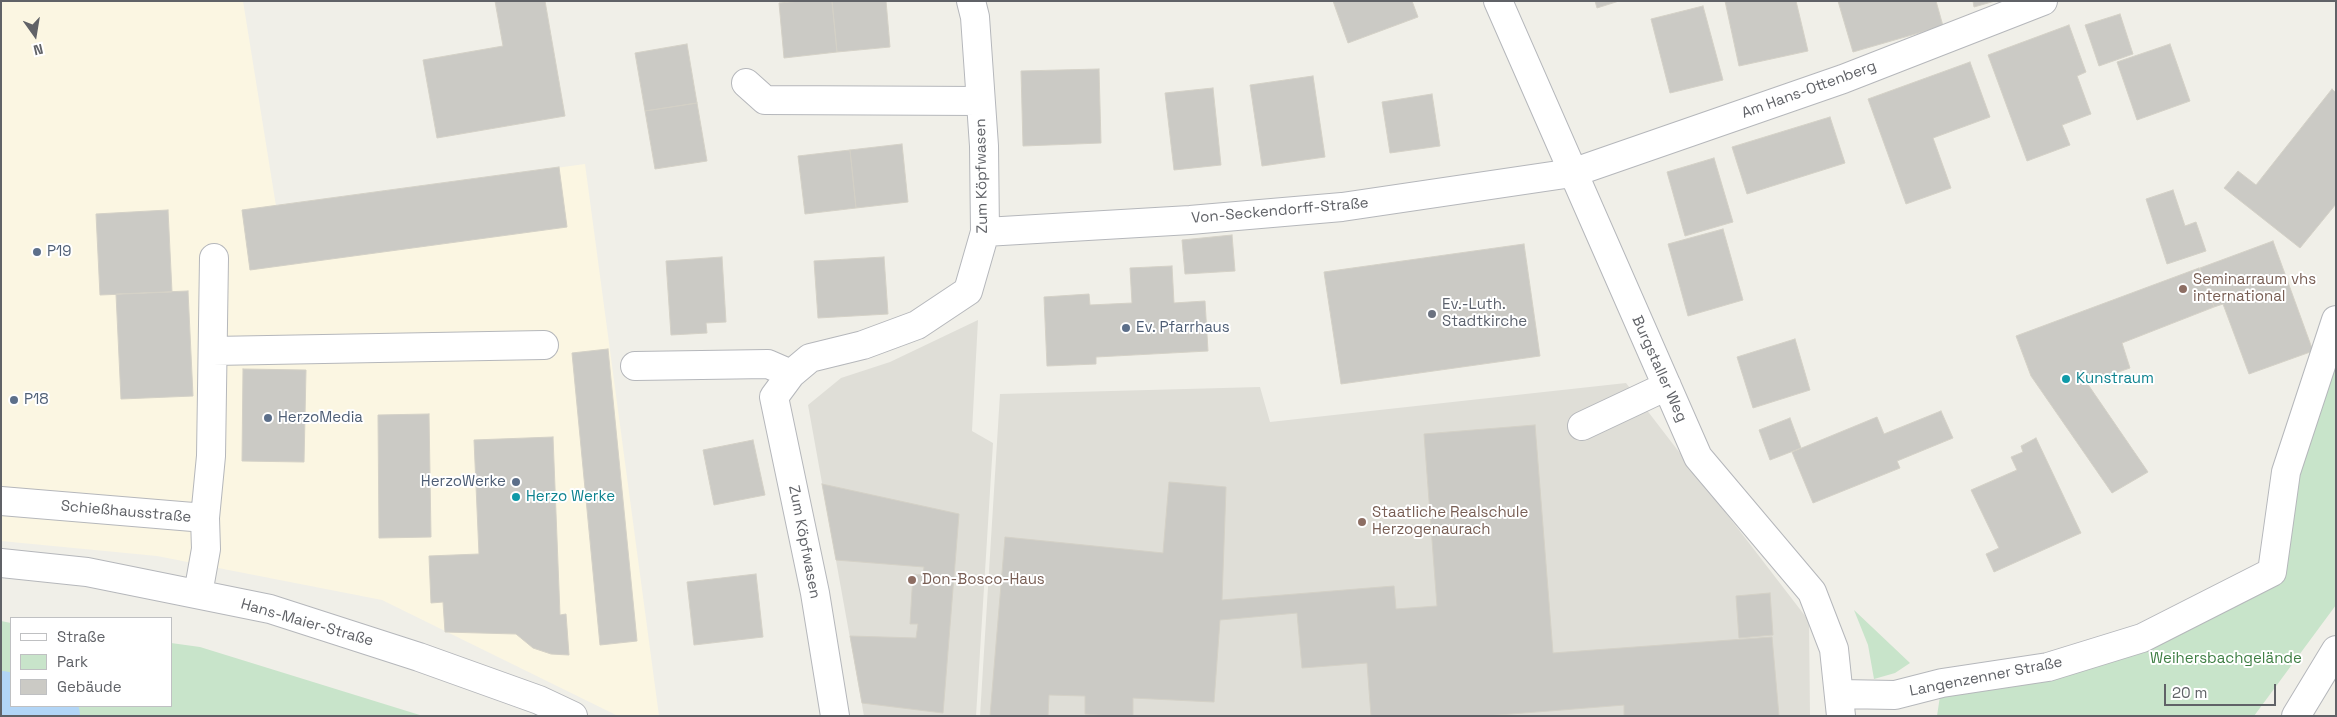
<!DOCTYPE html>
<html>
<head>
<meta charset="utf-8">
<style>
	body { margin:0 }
	#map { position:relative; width:2337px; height:717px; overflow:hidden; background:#f0efe8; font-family:"Space Grotesk",sans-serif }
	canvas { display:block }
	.frame { position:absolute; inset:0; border:2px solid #606267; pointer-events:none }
	.legend { position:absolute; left:10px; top:617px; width:162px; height:90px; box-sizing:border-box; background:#fff; border:1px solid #bfc0c2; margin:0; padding:6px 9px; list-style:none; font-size:15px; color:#606267 }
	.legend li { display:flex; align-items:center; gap:10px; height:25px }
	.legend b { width:25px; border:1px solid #bfc0c2 }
	.north { position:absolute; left:10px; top:10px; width:50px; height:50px; -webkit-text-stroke:4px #fff; paint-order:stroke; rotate:167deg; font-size:14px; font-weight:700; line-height:20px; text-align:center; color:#606267 }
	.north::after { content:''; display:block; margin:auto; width:18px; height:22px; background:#606267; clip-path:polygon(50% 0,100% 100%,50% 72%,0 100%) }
	.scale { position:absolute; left:2164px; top:684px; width:112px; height:22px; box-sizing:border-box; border:2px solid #606267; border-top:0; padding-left:6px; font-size:15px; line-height:18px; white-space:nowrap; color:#606267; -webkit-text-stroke:4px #fff; paint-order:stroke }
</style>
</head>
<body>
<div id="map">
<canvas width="2337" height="717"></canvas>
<div class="frame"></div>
<ul class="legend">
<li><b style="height:6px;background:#fff"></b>Straße</li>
<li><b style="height:14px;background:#c8e4ca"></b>Park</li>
<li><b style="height:14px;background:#cbcac5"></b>Gebäude</li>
</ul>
<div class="north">N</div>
<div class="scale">20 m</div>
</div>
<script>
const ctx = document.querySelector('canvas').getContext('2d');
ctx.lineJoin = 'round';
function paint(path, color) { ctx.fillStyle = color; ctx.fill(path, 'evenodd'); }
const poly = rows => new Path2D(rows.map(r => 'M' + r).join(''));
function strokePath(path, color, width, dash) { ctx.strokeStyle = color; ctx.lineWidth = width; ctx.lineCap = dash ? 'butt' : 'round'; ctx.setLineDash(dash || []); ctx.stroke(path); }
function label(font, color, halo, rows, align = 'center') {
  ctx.font = font + ' "Space Grotesk",sans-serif'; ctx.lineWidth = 4; ctx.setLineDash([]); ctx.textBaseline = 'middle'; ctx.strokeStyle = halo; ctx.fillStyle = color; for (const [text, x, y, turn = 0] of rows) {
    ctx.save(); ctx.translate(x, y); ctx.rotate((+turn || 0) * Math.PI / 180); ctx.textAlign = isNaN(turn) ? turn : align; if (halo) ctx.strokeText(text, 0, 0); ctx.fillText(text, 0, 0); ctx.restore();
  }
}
paint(poly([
	[1,1,243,1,276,206,585,164,659,716,618,716,382,600,157,556,1,541]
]), '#fbf6e2');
paint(poly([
	[978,320,972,431,993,443,976,716,864,716,808,405,841,378,890,362],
	[1626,383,1809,621,1810,716,980,716,1000,394,1260,387,1270,422]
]), '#dfded7');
paint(poly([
	[2336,320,2336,605,2254,716,1937,716,1942,683,2048,667,2272,572],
	[1854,610,1910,663,1895,673,1874,679,1868,645],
	[1,621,11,623,11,706,171,706,171,643,200,647,423,716,1,716]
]), '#c8e4ca');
strokePath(poly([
	[1,705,46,716]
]), '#b2d5f6', 68);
const building = poly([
	[495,1,545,1,565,116,437,138,423,60,503,46,495,1],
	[801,1,832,1,837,52,784,58,779,3,801,1],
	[832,1,886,1,890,47,837,52,832,1],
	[1333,1,1412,1,1418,17,1348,43,1333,1],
	[1595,1,1619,1,1597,8,1595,1],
	[1725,1,1796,1,1808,51,1739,66,1725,1],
	[1838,1,1936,1,1943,26,1853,52,1838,1],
	[1973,1,1995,1,1974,7,1973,1],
	[1703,6,1723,80,1670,93,1651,19,1703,6],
	[2120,14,2133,54,2099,66,2085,25,2120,14],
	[2069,25,2086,72,2077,76,2091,114,2062,125,2070,145,2027,161,1988,55,2069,25],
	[687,44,697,103,645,111,635,53,687,44],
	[2170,44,2190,101,2137,120,2117,62,2170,44],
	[1970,62,1990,117,1933,138,1951,188,1906,204,1868,99,1970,62],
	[1099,69,1101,143,1023,146,1021,71,1099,69],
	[1313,76,1325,157,1262,166,1250,85,1313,76],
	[1213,88,1221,165,1174,170,1165,93,1213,88],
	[2332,89,2336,93,2336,204,2300,248,2224,188,2238,171,2256,185,2332,89],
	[1432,94,1440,146,1390,153,1382,102,1432,94],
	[697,103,707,161,655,169,645,111,697,103],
	[1830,117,1845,163,1747,194,1732,147,1830,117],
	[902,144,908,202,856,208,850,150,902,144],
	[850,150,856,208,805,214,798,156,850,150],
	[1714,158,1733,222,1685,236,1667,172,1714,158],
	[559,167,567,227,250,270,242,210,559,167],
	[2173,190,2185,226,2196,222,2206,251,2167,264,2146,199,2173,190],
	[168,210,172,292,100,295,96,214,168,210],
	[1723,229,1743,300,1688,316,1668,244,1723,229],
	[1232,235,1235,271,1185,274,1182,240,1232,235],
	[2273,241,2313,351,2249,374,2223,304,2214,307,2200,268,2273,241],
	[1524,244,1540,356,1341,384,1324,272,1524,244],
	[722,257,726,322,706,323,707,333,671,335,666,261,722,257],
	[884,257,888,314,818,318,814,261,884,257],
	[1172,266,1174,303,1205,301,1208,351,1096,357,1096,364,1047,366,1044,297,1089,294,1090,305,1132,303,1130,268,1172,266],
	[2199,268,2214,307,2122,343,2130,368,2087,383,2148,472,2112,493,2031,376,2016,336,2199,268],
	[188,291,193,396,121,399,116,294,188,291],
	[1795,339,1810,390,1753,408,1737,357,1795,339],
	[608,349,637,641,600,645,572,353,608,349],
	[243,369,306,370,304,462,242,461,243,369],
	[1941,411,1953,438,1897,461,1900,468,1813,503,1792,452,1877,417,1884,434,1941,411],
	[429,414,431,537,379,538,378,415,429,414],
	[1790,418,1801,448,1770,460,1759,430,1790,418],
	[1535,425,1553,653,1772,637,1779,716,1624,716,1624,705,1486,716,1371,716,1367,663,1302,668,1297,613,1220,620,1214,702,1133,698,1133,716,1110,716,1085,714,1085,696,1049,695,1048,716,990,716,1005,537,1163,553,1169,482,1226,487,1222,600,1394,586,1396,609,1437,606,1424,434,1535,425],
	[553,437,560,615,566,614,569,655,551,654,533,648,516,634,445,632,443,602,431,603,429,556,479,554,474,440,553,437],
	[2036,438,2081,533,1994,572,1986,554,1999,548,1971,490,2017,470,2011,457,2023,452,2021,446,2036,438],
	[753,440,765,495,714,505,703,450,753,440],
	[822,484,959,514,943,713,862,703,850,636,916,638,918,624,910,624,913,574,923,575,924,567,836,560,822,484],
	[756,574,763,637,694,645,687,582,756,574],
	[1770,593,1773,635,1739,638,1736,596,1770,593]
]);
paint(building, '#cbcac5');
strokePath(building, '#d4d1c7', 1);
const minor = poly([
	[1498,1,1698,457,1812,592,1834,649,1841,716],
	[746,83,765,100,980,101],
	[985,232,1190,220,1342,207,1572,173,1843,79,2043,1],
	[213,351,544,345],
	[635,366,768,364,791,374],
	[1582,426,1667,386],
	[1,501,205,518,206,549,198,594],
	[205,518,211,456,214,258],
	[1,563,87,572,270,609,419,657,539,700,573,716],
	[1840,694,1895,695,1942,683,2048,667,2142,638,2272,572,2286,472,2336,320],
	[835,716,815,593,774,397,791,374,810,358,863,345,917,325,968,291,985,232,984,146,975,17,971,1],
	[2296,716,2336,650]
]);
strokePath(minor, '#b5b7bb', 30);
strokePath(minor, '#fff', 28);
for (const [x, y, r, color] of [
	[37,252,5,"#5c6f8a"],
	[2183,289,5,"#8d6e63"],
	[1432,314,5,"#6b7280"],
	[1126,328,5,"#5c6f8a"],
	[2066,379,5,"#0f9aa8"],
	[14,400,5,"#5c6f8a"],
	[268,418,5,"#5c6f8a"],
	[516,482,5,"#5c6f8a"],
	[516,497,5,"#0f9aa8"],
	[1362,522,5,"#8d6e63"],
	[912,580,5,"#8d6e63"]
]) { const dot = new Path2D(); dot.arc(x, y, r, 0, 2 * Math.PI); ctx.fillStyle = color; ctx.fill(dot); strokePath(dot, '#fff', 2); }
label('15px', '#606267', '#fff', [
	["Am Hans-Ottenberg",1809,90,-20],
	["Zum Köpfwasen",982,176,-91],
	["Von-Seckendorff-Straße",1280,211,-5],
	["Burgstaller Weg",1659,369,66],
	["Schießhausstraße",126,512,5],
	["Zum Köpfwasen",804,542,79],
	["Hans-Maier-Straße",307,623,16],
	["Langenzenner Straße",1986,677,-11]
]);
label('15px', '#4e5e75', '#fff', [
	["P19",47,252],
	["Ev. Pfarrhaus",1136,328],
	["P18",24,400],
	["HerzoMedia",278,418],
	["HerzoWerke",506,482,"right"]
], 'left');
label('15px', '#785e54', '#fff', [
	["Seminarraum vhs",2193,280],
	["international",2193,297],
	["Staatliche Realschule",1372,513],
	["Herzogenaurach",1372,530],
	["Don-Bosco-Haus",922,580]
], 'left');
label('15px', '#5b616d', '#fff', [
	["Ev.-Luth.",1442,305],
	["Stadtkirche",1442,322]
], 'left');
label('15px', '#0d838f', '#fff', [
	["Kunstraum",2076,379],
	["Herzo Werke",526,497]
], 'left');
label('15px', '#3f7f44', '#fff', [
	["Weihersbachgelände",2226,659]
]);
</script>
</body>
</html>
